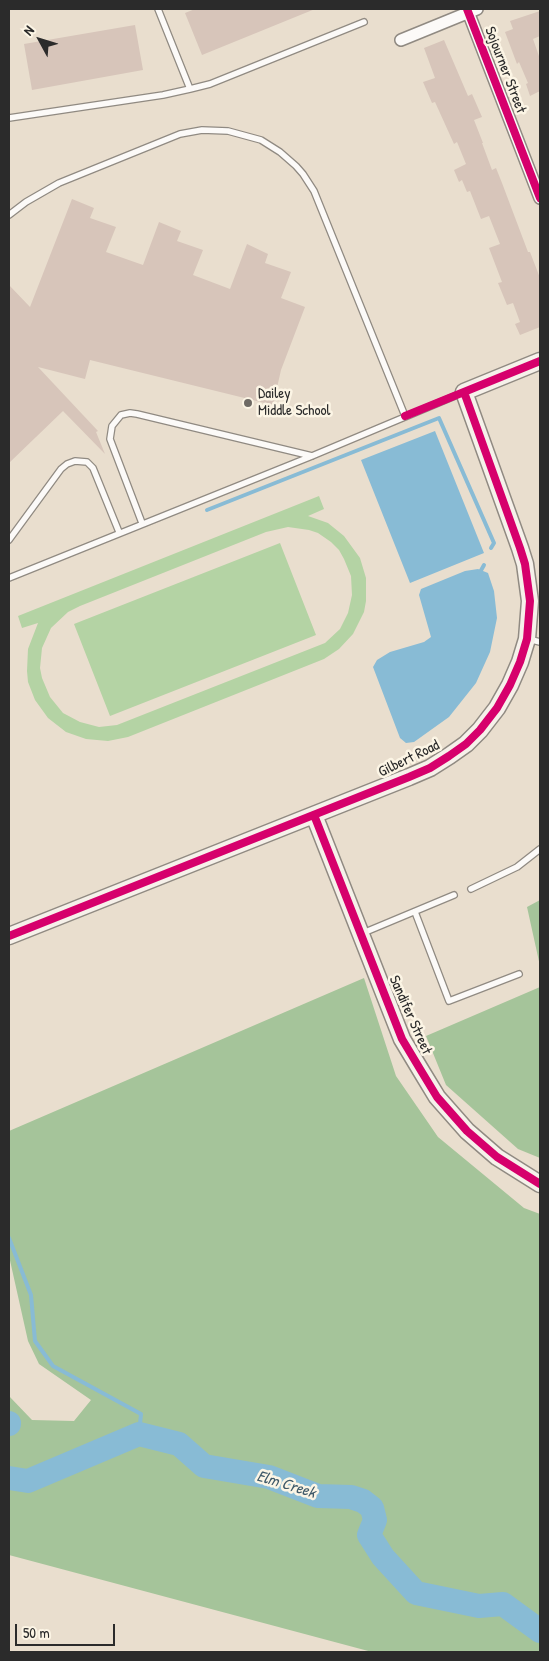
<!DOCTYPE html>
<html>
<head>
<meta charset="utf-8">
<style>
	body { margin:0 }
	#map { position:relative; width:549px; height:1661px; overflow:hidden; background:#e9dece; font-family:"Patrick Hand",sans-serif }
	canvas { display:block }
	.frame { position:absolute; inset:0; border:10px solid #2b2b2b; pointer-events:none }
	.north { position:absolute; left:15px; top:15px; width:50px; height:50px; -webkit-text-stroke:4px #fcf5e5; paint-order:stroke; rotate:309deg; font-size:14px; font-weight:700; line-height:20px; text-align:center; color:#2b2b2b }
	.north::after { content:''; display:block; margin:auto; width:18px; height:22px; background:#2b2b2b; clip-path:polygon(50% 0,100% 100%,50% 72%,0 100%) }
	.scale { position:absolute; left:15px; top:1624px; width:100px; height:22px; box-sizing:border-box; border:2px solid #2b2b2b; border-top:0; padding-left:6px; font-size:15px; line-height:18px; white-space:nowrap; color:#2b2b2b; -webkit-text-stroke:4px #fcf5e5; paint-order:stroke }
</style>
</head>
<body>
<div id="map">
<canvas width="549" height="1661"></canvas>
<div class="frame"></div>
<div class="north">N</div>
<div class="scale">50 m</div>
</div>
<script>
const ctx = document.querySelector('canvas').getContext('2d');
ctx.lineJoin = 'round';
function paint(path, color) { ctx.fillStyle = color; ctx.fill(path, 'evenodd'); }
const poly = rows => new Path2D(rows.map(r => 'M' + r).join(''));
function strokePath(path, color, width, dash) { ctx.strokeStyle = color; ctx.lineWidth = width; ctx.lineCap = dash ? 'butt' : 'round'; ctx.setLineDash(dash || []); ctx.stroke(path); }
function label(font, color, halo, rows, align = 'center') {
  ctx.font = font + ' "Patrick Hand",sans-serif'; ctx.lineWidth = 5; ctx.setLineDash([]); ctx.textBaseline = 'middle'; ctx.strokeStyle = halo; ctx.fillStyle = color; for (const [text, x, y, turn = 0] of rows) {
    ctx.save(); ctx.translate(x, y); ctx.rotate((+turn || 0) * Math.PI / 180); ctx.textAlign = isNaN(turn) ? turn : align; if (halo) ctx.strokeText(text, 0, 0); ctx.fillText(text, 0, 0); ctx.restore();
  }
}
paint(poly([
	[319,496,324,509,308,516,328,523,344,536,360,558,366,578,366,601,364,612,353,634,339,649,324,659,128,737,108,741,86,739,66,732,48,718,35,700,28,682,27,671,28,649,38,623,22,628,18,616],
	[288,527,309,530,318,533,331,542,339,550,344,559,351,576,352,595,348,613,340,629,325,643,117,725,99,727,80,722,63,713,50,697,42,678,40,668,42,648,51,628,68,612,80,606,266,532],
	[280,543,316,635,110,716,74,624]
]), '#b4d3a4');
paint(poly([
	[540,900,540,966,527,907],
	[364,978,396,1076,438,1137,524,1208,540,1214,540,1652,372,1652,9,1555,9,1396,32,1420,74,1421,91,1400,39,1364,28,1341,9,1256,9,1131],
	[540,987,540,1158,518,1149,446,1085,426,1036]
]), '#a5c49a');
paint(poly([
	[435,431,484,553,410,583,361,460],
	[478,569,488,573,494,591,497,618,490,652,476,683,449,717,414,742,406,743,400,738,373,667,377,660,390,652,424,642,431,637,419,595,421,589,465,571]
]), '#88bbd5');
strokePath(poly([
	[207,510,439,418,494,543,491,548],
	[479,574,484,565],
	[9,1238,31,1295,35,1341,53,1366,141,1414,139,1434]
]), '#88bbd5', 4);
strokePath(poly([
	[9,1423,9,1424],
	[9,1478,28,1481,139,1434,179,1444,204,1466,269,1477,318,1496,351,1497,363,1501,372,1508,375,1520,369,1535,383,1557,416,1593,479,1606,503,1604,540,1631]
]), '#88bbd5', 24);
paint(poly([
	[195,9,315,9,202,55,185,13],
	[540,11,540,36,533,39,540,59,540,91,530,96,526,84,528,83,519,62,517,64,505,32,513,29,510,21],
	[135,25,143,70,32,90,24,44],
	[444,40,468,96,472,94,482,117,474,120,483,143,482,143,492,170,496,168,502,183,528,252,530,252,540,278,540,327,520,335,515,324,520,322,513,303,507,305,498,283,502,282,489,248,500,244,489,216,481,219,470,191,467,192,462,180,459,182,454,170,466,164,457,142,454,144,435,102,432,103,423,82,435,78,424,48],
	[72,199,94,208,90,218,116,227,106,252,143,265,159,222,181,231,177,241,203,250,193,275,230,289,247,244,268,254,265,263,291,272,281,298,305,307,281,370,273,405,90,360,85,379,38,367,98,431,96,432,105,454,63,411,9,463,9,285,30,307]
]), '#d7c5ba');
const lane = poly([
	[158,9,190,89],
	[9,118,163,95,190,89,210,84,364,22],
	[9,215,26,202,59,183,180,134,202,130,228,131,261,140,280,152,296,166,303,174,314,191,405,416],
	[142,523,110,439,112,426,121,415,130,413,137,414,312,456],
	[9,540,61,469,67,464,75,461,87,462,93,468,119,532],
	[9,578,312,456,462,393],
	[528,639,540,642],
	[471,889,517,867,540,849],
	[415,912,449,1001,519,974],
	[363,933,454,895]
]);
const street = poly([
	[467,9,540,198],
	[401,40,477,9]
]);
const secondary = poly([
	[314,815,402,1039,420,1069,437,1097,467,1131,497,1157,540,1184],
	[9,936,409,777,430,768,449,756,466,744,480,730,497,708,510,685,520,662,527,639,530,601,525,564,520,548,464,392,540,361]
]);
strokePath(lane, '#908a82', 8);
strokePath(street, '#908a82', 14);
strokePath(secondary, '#908a82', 19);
strokePath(lane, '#fcfaf8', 5.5);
strokePath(street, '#fcfaf8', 11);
strokePath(secondary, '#f6f1ea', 16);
strokePath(poly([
	[467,9,540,198],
	[405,416,540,361],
	[314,815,402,1039,420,1069,437,1097,467,1131,497,1157,540,1184],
	[9,936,409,777,430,768,449,756,466,744,480,730,497,708,510,685,520,662,527,639,530,601,525,564,520,548,464,392]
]), '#d6006c', 8);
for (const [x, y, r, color] of [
	[248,403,5,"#6e6a64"]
]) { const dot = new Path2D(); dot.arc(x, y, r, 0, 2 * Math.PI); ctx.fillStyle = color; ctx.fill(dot); strokePath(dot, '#fcf5e5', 2); }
label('15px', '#2b2b2b', '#fcf5e5', [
	["Sojourner Street",505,70,69],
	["Gilbert Road",409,759,-26],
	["Sandifer Street",410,1015,66]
]);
label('15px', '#2b2b2b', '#fcf5e5', [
	["Dailey",258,394],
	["Middle School",258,411]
], 'left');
label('italic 16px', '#3d5868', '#fcf5e5', [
	["Elm Creek",286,1485,17]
]);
</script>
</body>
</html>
